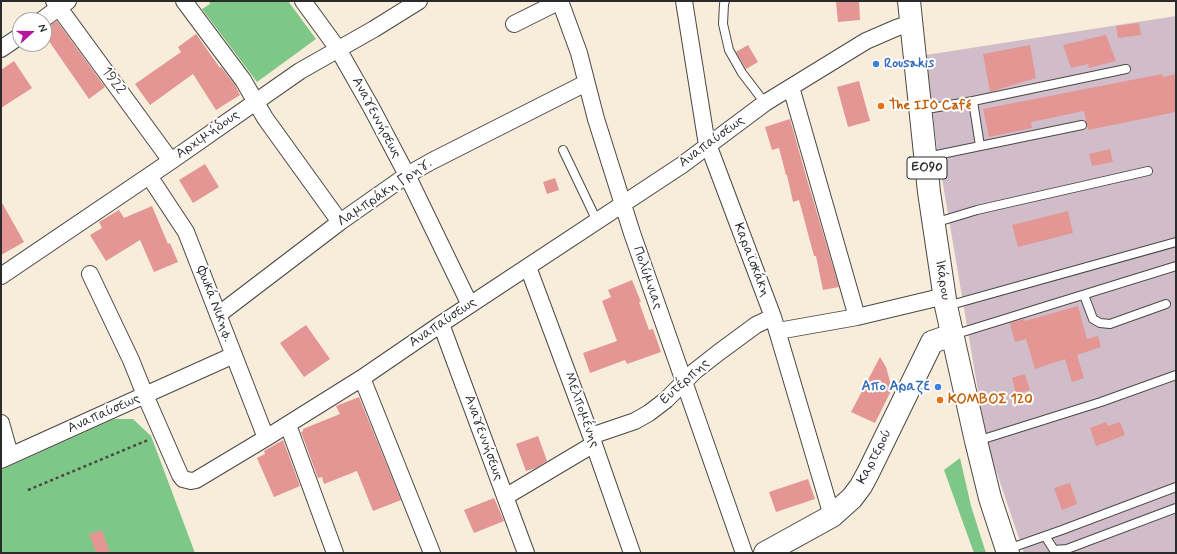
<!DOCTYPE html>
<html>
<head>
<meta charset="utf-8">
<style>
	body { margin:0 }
	#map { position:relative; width:1177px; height:554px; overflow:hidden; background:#f8ecdb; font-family:Mynerve,sans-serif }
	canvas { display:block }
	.frame { position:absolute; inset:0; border:2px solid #2b2b2b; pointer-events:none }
	.north { position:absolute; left:12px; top:12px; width:40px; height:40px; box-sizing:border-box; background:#fff; border:1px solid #aaa; border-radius:50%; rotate:69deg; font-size:11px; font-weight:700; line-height:16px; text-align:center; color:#2b2b2b }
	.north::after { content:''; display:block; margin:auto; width:14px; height:18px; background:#b5179e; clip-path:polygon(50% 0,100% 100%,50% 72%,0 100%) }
</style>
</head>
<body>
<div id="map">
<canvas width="1177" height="554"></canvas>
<div class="frame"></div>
<div class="north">N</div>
</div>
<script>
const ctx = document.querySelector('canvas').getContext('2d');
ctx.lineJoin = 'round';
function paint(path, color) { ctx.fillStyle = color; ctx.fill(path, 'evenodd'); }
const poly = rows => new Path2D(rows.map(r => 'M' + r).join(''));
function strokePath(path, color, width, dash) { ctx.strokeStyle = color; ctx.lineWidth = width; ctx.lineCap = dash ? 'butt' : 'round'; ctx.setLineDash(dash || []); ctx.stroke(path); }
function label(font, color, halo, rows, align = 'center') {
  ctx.font = font + ' Mynerve,sans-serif'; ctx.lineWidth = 4; ctx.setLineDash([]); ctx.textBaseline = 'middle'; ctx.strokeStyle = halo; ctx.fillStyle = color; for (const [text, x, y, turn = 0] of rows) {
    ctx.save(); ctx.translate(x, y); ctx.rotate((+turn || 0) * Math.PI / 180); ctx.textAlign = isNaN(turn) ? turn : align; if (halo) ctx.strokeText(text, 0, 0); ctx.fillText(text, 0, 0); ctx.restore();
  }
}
paint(poly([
	[1176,16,1176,553,1024,553,987,444,937,149,926,55]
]), '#d1bdc9');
paint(poly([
	[209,1,288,1,316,39,257,82,202,9,210,4],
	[114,419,133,419,151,436,195,553,1,553,1,470],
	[960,458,971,506,986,553,974,553,944,470]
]), '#7dc887');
paint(poly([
	[836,1,859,1,860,20,838,22],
	[57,21,105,87,89,99,44,34,44,29],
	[1139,23,1141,35,1118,38,1116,26],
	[196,34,220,68,221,67,235,85,240,95,216,110,193,74,150,105,135,84,181,52,178,47],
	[1106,35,1116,61,1089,68,1088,64,1071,68,1063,45],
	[748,45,758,62,746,69,736,52],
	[1030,45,1036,78,990,92,983,54],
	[14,61,32,88,1,108,1,70],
	[1162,74,1163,77,1176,74,1176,112,1088,130,1084,111,1031,122,1032,128,989,137,983,109],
	[859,81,870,121,848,127,837,87],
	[790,119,806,176,839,287,823,290,816,256,814,256,799,200,793,202,787,175,786,175,779,148,772,150,765,127],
	[1110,149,1113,162,1092,166,1089,154],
	[205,164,219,187,193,203,179,180],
	[555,178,559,190,547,194,543,182],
	[1,201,24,242,1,255],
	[152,206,168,244,170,243,178,262,154,272,140,240,106,261,90,235,102,228,99,222,119,210,124,218],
	[1068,211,1073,233,1018,247,1012,225],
	[632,280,641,302,639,302,649,330,653,329,661,352,627,364,625,360,590,373,583,353,617,341,602,301,611,297,608,290],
	[1078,306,1087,339,1098,336,1101,347,1077,355,1084,378,1072,382,1065,359,1035,369,1026,339,1015,342,1010,323,1024,319,1025,321],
	[306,325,330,359,304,377,280,343],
	[880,357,886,367,892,389,875,423,851,412],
	[1025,374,1030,390,1016,394,1012,378],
	[359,397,401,500,373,511,357,471,324,484,322,477,318,478,301,432,303,431,303,429,340,414,336,406],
	[1106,422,1108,426,1120,422,1125,435,1096,446,1090,428],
	[538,436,547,461,536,468,526,471,516,444],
	[283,440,300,486,274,497,257,458,265,454,264,451],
	[808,479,815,499,776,512,769,492],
	[1070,483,1077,504,1062,510,1054,488],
	[494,498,504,521,474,533,464,510],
	[102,530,110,553,96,553,89,534]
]), '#e39693');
const lane = poly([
	[725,1,724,4,723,24,729,50,742,73,765,103],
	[973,101,1126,69],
	[921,110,973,101,980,146],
	[563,150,597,221],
	[927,157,1082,125],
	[934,223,977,210,1148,171],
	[1084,295,1093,319,1100,323,1110,324,1166,304],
	[947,306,1176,242],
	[953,335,1176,266],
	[977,441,1101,402,1176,375],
	[1045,536,1054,550,1067,549,1176,508],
	[1008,549,1062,530,1176,487]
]);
const street = poly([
	[54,1,171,161],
	[184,1,243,80,265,118,340,222],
	[303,1,338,49,371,107,407,175,470,305],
	[560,1,579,53,596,119,632,233,744,553],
	[684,1,706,139,773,317,832,516],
	[42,20,68,1],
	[514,24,560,1],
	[1,49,20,36],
	[791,87,857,317],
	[149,176,186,232,266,438],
	[528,267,591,436,632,553],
	[90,274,131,360,145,395,234,355],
	[1,276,171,161,300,71,374,29,419,1],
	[218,315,340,222,407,175,432,161,586,83],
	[441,324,526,553],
	[778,331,857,317,945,296],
	[362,378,432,553],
	[1,423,10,455],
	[288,425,335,553],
	[591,436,635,421,649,413,666,400,695,371,718,353,756,325,773,317],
	[1,460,145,395,180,475,183,479,191,481,196,480,266,438,362,378,441,324,682,165,765,103,866,41,896,28,911,23],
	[505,497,594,444]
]);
const primary = poly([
	[909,1,929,192,946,306,976,441,990,498,1008,553],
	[765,553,832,516,852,498,861,486,868,473,932,342,952,335]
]);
strokePath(lane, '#4a4845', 10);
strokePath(street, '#4a4845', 18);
strokePath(primary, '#4a4845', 24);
strokePath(poly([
	[28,490,148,440]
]), '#4a4845', 2.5, [3, 3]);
strokePath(lane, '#fff', 8);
strokePath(street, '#fff', 16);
strokePath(primary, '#fff', 22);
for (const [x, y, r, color] of [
	[876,64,4,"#3f7fe0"],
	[881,106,4,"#e8710a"],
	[938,387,4,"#3f7fe0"],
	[940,400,4,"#e8710a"]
]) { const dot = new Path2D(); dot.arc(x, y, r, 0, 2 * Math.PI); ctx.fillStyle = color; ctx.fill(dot); strokePath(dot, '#fff', 1.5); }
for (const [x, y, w] of [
	[927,168,40]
]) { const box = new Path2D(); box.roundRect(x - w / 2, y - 11, w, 22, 3); ctx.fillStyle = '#fff'; ctx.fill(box); strokePath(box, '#2b2b2b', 1); }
label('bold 13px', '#2b2b2b', null, [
	["ΕΟ90",927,168]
]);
label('bold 14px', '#366cbe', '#fff', [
	["Rousakis",884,64],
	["Απο Αραζε",930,387,"right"]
], 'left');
label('14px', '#2b2b2b', '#fff', [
	["1922",113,81,54],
	["Αναγεννήσεως",376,118,62],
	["Αρχιμήδους",208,135,-35],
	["Αναπαύσεως",712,142,-36],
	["Λαμπράκη Γρηγ.",385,193,-34],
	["Καραϊσκάκη",751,260,69],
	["Πολύμνιας",647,278,71],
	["Ικάρου",942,280,81],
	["Φωκά Νικηφ.",214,304,69],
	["Αναπαύσεως",443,323,-34],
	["Ευτέρπης",685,382,-42],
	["Μελπομένης",581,410,70],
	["Αναπαύσεως",104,414,-24],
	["Αναγεννήσεως",483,438,70],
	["Καρτερού",875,457,-63]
]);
label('bold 14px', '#c56008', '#fff', [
	["The IIO Café",889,106],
	["ΚΟΜΒΟΣ 120",948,400]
], 'left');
</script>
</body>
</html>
